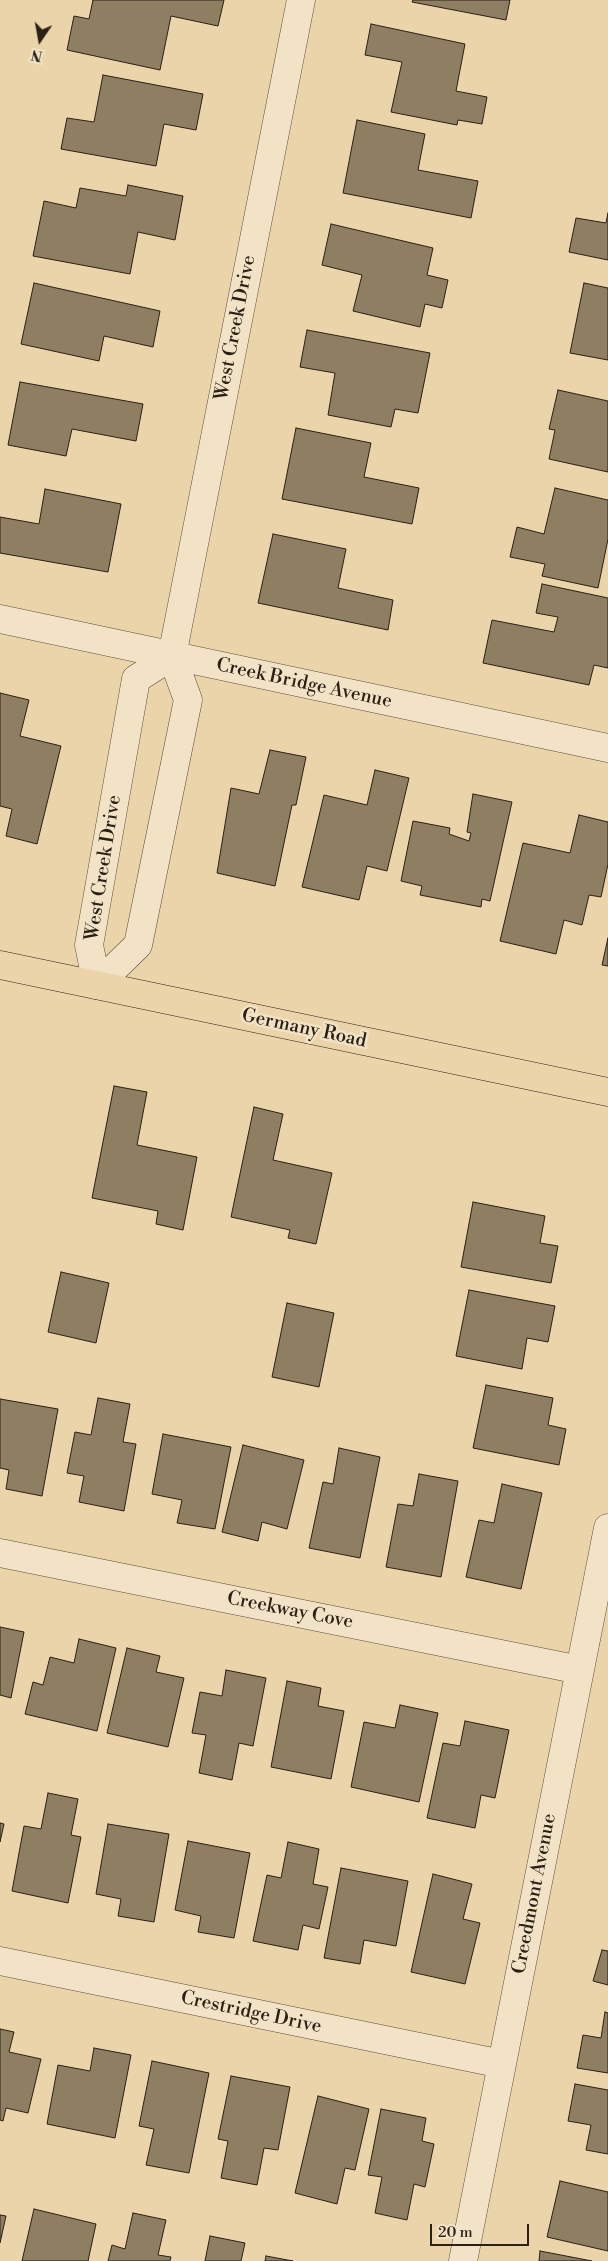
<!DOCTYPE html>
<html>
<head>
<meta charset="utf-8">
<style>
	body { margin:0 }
	#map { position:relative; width:608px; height:2261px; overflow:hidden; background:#ebd4a9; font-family:"Libre Bodoni",serif }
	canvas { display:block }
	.north { position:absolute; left:15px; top:15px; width:50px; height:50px; -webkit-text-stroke:4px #f2e3c7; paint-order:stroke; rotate:192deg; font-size:14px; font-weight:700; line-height:20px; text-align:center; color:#2a2015 }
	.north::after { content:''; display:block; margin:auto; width:18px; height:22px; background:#2a2015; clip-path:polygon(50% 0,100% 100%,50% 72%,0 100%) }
	.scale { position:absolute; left:430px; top:2224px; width:99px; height:22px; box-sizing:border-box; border:2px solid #2a2015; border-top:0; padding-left:6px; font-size:15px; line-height:18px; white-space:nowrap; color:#2a2015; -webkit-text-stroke:4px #f2e3c7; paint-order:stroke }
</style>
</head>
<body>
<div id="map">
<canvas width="608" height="2261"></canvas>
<div class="north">N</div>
<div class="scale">20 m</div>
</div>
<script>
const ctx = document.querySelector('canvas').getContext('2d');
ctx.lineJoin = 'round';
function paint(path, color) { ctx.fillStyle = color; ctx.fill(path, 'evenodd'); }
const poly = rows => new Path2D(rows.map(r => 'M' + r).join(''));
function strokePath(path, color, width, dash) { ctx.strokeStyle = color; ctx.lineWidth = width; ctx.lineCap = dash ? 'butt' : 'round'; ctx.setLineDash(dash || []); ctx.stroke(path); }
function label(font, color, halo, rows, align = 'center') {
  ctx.font = font + ' "Libre Bodoni",serif'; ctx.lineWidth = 5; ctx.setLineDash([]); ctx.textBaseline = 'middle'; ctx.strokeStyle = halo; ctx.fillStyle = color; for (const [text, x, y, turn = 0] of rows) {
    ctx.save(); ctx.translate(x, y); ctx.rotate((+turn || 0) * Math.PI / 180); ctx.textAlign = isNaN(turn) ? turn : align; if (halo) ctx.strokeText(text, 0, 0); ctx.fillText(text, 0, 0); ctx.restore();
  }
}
const building = poly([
	[93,0,224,0,218,26,171,16,160,70,67,50,74,16,89,19,93,0],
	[413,0,510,0,506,20,412,2,413,0],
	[371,24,465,44,456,91,487,97,482,124,458,120,457,125,391,112,402,62,365,55,371,24],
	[103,75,203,94,196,130,164,124,156,166,61,149,67,118,94,122,103,75],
	[357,120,425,134,418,170,478,181,471,218,343,193,357,120],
	[128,185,183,196,175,240,138,232,130,274,33,256,44,201,76,208,80,188,126,196,128,185],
	[608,213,608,260,569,252,576,218,606,223,608,213],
	[331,224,433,248,427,275,448,280,442,308,425,304,420,327,353,311,362,275,322,265,331,224],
	[34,283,160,311,153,347,104,336,99,361,21,344,34,283],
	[584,283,608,288,608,360,570,353,584,283],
	[307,330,430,353,418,413,395,409,391,427,328,415,335,373,300,367,307,330],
	[20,382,143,404,136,441,72,429,66,456,8,445,20,382],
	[558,390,608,401,608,472,549,459,555,430,549,429,558,390],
	[296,428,371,443,364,477,419,488,412,524,282,499,296,428],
	[555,488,608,500,608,539,598,588,542,576,545,564,510,557,517,527,544,534,555,488],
	[45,489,121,504,108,572,0,553,0,517,39,524,45,489],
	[273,534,346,549,338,588,393,600,388,630,258,603,273,534],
	[542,584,608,598,608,668,594,665,589,685,483,663,492,620,554,632,558,617,536,613,542,584],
	[0,693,29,700,20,736,61,746,37,844,6,836,12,809,0,806,0,693],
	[270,750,306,757,296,805,292,805,275,886,217,873,231,788,259,794,270,750],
	[375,770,409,778,387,871,367,866,359,900,302,887,324,795,367,805,375,770],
	[473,794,512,802,490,901,482,899,481,907,420,895,422,886,401,881,413,821,450,828,449,834,469,841,471,833,467,832,473,794],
	[579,815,608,822,608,864,601,897,589,895,582,925,564,920,556,954,500,941,523,843,570,853,579,815],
	[608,938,608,966,602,965,608,938],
	[114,1086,147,1092,137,1145,197,1157,183,1230,156,1224,158,1211,92,1198,114,1086],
	[254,1107,283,1114,273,1160,332,1173,316,1244,288,1238,290,1230,231,1217,254,1107],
	[473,1202,545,1216,540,1243,558,1246,551,1283,461,1267,473,1202],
	[61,1272,109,1283,96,1343,48,1332,61,1272],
	[469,1290,555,1306,548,1342,527,1338,522,1369,456,1356,469,1290],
	[287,1303,334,1313,319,1387,272,1377,287,1303],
	[486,1385,553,1398,548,1425,566,1429,559,1465,473,1448,486,1385],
	[98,1398,130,1404,123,1442,136,1444,124,1511,79,1502,84,1476,67,1473,75,1432,91,1435,98,1398],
	[0,1399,58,1409,42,1496,6,1489,9,1470,0,1468,0,1399],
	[163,1434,231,1447,215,1529,177,1523,182,1500,152,1494,163,1434],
	[243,1445,304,1460,287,1529,262,1522,258,1541,222,1532,243,1445],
	[339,1448,380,1457,360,1558,309,1548,323,1482,333,1484,339,1448],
	[419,1474,458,1481,441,1577,386,1567,398,1504,413,1506,419,1474],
	[502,1484,542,1493,521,1589,466,1577,479,1520,494,1523,502,1484],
	[0,1627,24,1632,11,1698,0,1695,0,1627],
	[79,1639,116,1648,97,1731,25,1714,33,1682,43,1685,50,1657,74,1663,79,1639],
	[127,1648,160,1656,156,1672,184,1678,168,1747,107,1733,127,1648],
	[226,1670,266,1678,253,1746,239,1743,232,1780,199,1773,206,1735,192,1733,200,1692,222,1696,226,1670],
	[287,1681,321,1688,318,1706,344,1711,331,1779,271,1767,287,1681],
	[400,1705,438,1713,419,1802,351,1787,364,1722,395,1728,400,1705],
	[465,1721,509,1730,495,1798,481,1795,475,1828,427,1818,443,1743,460,1746,465,1721],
	[48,1793,78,1799,71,1835,81,1837,68,1903,12,1891,24,1826,41,1829,48,1793],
	[0,1823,4,1824,0,1842,0,1823],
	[108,1824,169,1834,154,1922,118,1916,121,1899,96,1894,108,1824],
	[188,1841,250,1853,234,1938,198,1932,201,1916,175,1910,188,1841],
	[288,1842,319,1849,313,1884,328,1887,319,1929,303,1925,298,1950,253,1941,267,1875,281,1878,288,1842],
	[341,1868,408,1881,396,1946,364,1940,360,1964,324,1958,341,1868],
	[433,1874,472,1884,463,1919,480,1923,465,1984,411,1972,433,1874],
	[602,1950,608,1951,608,1985,593,1981,602,1950],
	[605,2012,608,2013,608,2073,577,2068,583,2035,601,2038,605,2012],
	[0,2029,14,2032,9,2052,41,2059,28,2113,6,2108,3,2121,0,2120,0,2029],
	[94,2048,131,2055,115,2138,47,2124,58,2065,90,2071,94,2048],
	[152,2061,209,2073,189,2173,146,2165,154,2129,139,2126,152,2061],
	[231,2076,290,2087,278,2150,264,2148,257,2185,221,2178,228,2141,218,2139,231,2076],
	[575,2084,608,2090,608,2154,586,2150,591,2125,568,2121,575,2084],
	[318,2096,369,2109,355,2170,345,2168,337,2204,295,2193,318,2096],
	[381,2109,426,2118,422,2141,434,2144,425,2187,414,2184,407,2220,375,2213,382,2177,368,2175,381,2109],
	[560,2181,608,2192,608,2251,547,2237,560,2181],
	[34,2209,96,2224,88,2261,22,2261,34,2209],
	[133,2213,166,2220,158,2255,171,2257,170,2261,108,2261,112,2245,125,2249,133,2213],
	[0,2215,6,2216,0,2243,0,2215],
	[210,2236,245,2243,241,2261,205,2261,210,2236],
	[540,2251,592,2261,539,2261,540,2251],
	[266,2256,293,2261,265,2261,266,2256]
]);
paint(building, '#8e7e62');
strokePath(building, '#2a2015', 1);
const minor = poly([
	[0,619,608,748],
	[97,985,138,945,188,700,172,656,301,0],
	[97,985,89,945,136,679,172,656],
	[0,1553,580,1670],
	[0,1961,502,2064],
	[463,2261,608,1528]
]);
const major = poly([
	[0,965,608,1092]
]);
strokePath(minor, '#5a4d3a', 29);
strokePath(major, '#2a2015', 29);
strokePath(minor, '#f2e3c7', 28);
strokePath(major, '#ebd4a9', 28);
label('19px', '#2a2015', '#f2e3c7', [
	["West Creek Drive",236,328,-79],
	["Creek Bridge Avenue",304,684,12],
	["West Creek Drive",104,868,-81],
	["Germany Road",304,1029,12],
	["Creekway Cove",290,1611,11],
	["Creedmont Avenue",535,1894,-79],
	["Crestridge Drive",251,2013,12]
]);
</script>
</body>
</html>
